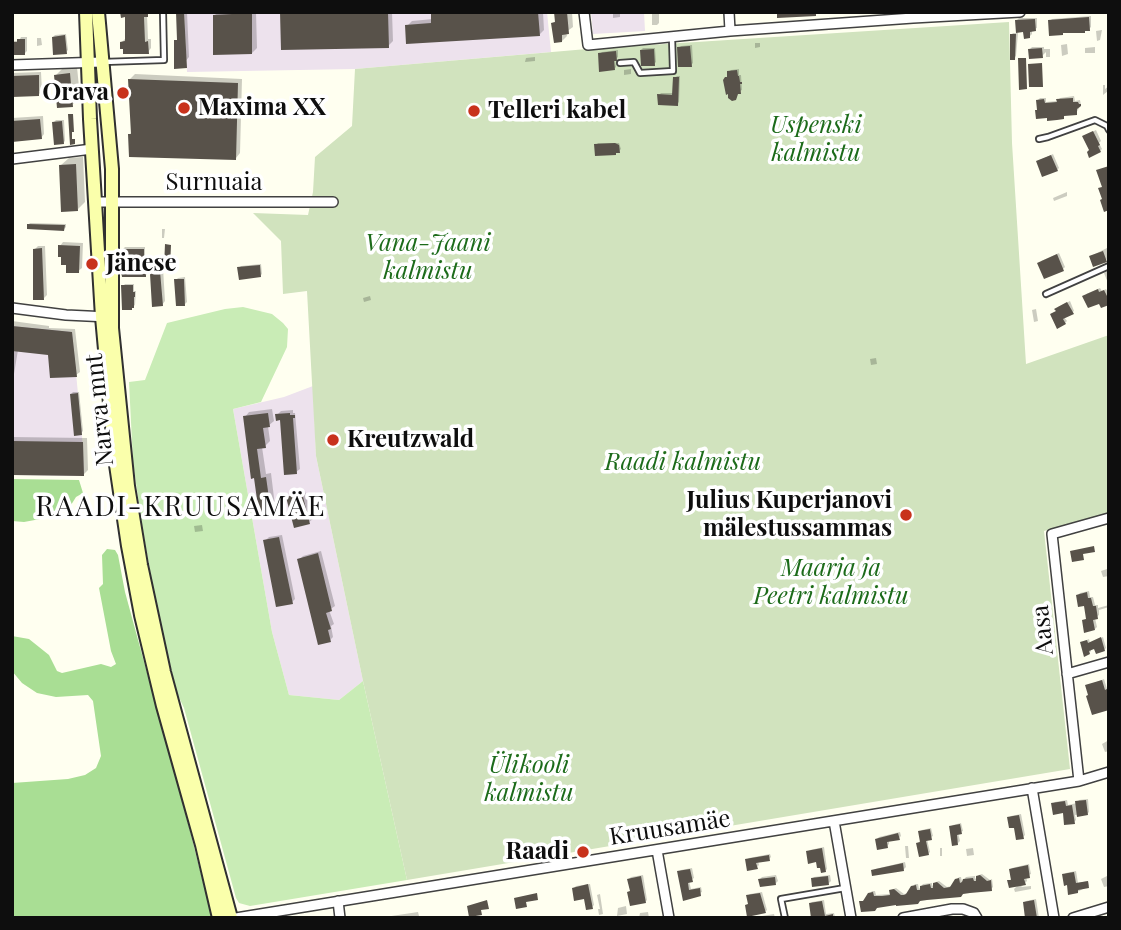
<!DOCTYPE html>
<html>
<head>
<meta charset="utf-8">
<style>
	body { margin:0 }
	#map { position:relative; width:1121px; height:930px; overflow:hidden; background:#fffff0; font-family:"Playfair Display",serif }
	canvas { display:block }
	.frame { position:absolute; inset:0; border:14px solid #0e0e0e; pointer-events:none }
</style>
</head>
<body>
<div id="map">
<canvas width="1121" height="930"></canvas>
<div class="frame"></div>
</div>
<script>
const ctx = document.querySelector('canvas').getContext('2d');
ctx.lineJoin = 'round';
function paint(path, color) { ctx.fillStyle = color; ctx.fill(path, 'evenodd'); }
const poly = rows => new Path2D(rows.map(r => 'M' + r).join(''));
function strokePath(path, color, width, dash) { ctx.strokeStyle = color; ctx.lineWidth = width; ctx.lineCap = dash ? 'butt' : 'round'; ctx.setLineDash(dash || []); ctx.stroke(path); }
function label(font, color, halo, rows, align = 'center') {
  ctx.font = font + ' "Playfair Display",serif'; ctx.lineWidth = 7; ctx.setLineDash([]); ctx.textBaseline = 'middle'; ctx.strokeStyle = halo; ctx.fillStyle = color; for (const [text, x, y, turn = 0] of rows) {
    ctx.save(); ctx.translate(x, y); ctx.rotate((+turn || 0) * Math.PI / 180); ctx.textAlign = isNaN(turn) ? turn : align; if (halo) ctx.strokeText(text, 0, 0); ctx.fillText(text, 0, 0); ctx.restore();
  }
}
paint(poly([
	[184,12,547,12,551,52,355,69,187,72],
	[591,12,644,12,645,31,593,34],
	[12,326,72,332,82,435,84,476,12,475],
	[313,386,316,456,363,681,339,700,289,695,272,632,233,409,284,397]
]), '#ede2ed');
paint(poly([
	[243,307,272,314,283,323,288,329,287,347,261,402,233,409,272,632,289,695,339,700,363,681,407,880,250,906,239,903,236,898,184,708,177,693,157,610,142,525,133,462,129,382,145,380,167,323,225,309]
]), '#c9ecb6');
paint(poly([
	[12,479,79,480,83,493,76,497,71,505,51,517,24,522,12,521],
	[107,549,115,550,118,555,125,592,189,827,212,918,12,918,12,783,68,779,85,775,96,768,101,756,93,701,88,695,56,697,37,693,22,683,12,671,12,636,29,639,49,655,57,671,62,673,101,664,111,667,116,664,111,651,99,588,103,584,102,555]
]), '#a9de94');
paint(poly([
	[1009,22,1012,143,1026,364,1109,335,1109,513,1044,531,1070,769,407,880,363,681,316,456,307,291,283,294,281,241,253,213,308,215,313,192,315,157,352,126,355,69,587,49]
]), '#d1e3be');
paint(poly([
	[122,12,150,12,147,15,148,39,151,39,151,48,148,52,122,42,125,39,127,16],
	[178,12,187,12,189,57,184,63,176,41,179,38],
	[218,12,256,12,257,48,252,53,214,16],
	[282,12,392,12,393,41,388,46],
	[433,12,543,12,544,30,539,35,407,26,412,21,433,19],
	[556,12,572,12,573,27,566,32,567,36,562,41,553,23,557,20],
	[613,12,620,12,620,17,613,18],
	[652,12,659,12,659,23,657,25,652,25],
	[1091,16,1091,27,1089,29,1080,30,1050,21,1052,19],
	[1019,18,1037,18,1037,28,1032,30,1032,34,1030,36,1017,20],
	[1102,30,1100,40,1097,41,1096,31],
	[1013,33,1018,33,1016,56,1014,58,1011,35],
	[66,34,68,50,66,52,53,37,55,35],
	[21,37,27,37,27,51,25,53,12,53,12,41,19,41],
	[37,38,41,38,42,45,37,46],
	[755,43,760,43,760,47,755,48],
	[1067,44,1068,54,1062,56,1061,45],
	[692,45,693,63,691,65,679,48,681,46],
	[1032,47,1044,47,1044,49,1050,49,1050,57,1046,57,1046,52,1042,56,1030,49],
	[1095,47,1095,53,1085,53,1085,48],
	[643,48,655,48,656,62,654,64,641,50],
	[618,50,618,57,615,60,616,67,614,69,600,54,602,52],
	[535,57,535,61,525,62,526,58],
	[77,67,80,97,72,105,56,75,63,68],
	[631,69,631,74,624,75,624,70],
	[739,69,739,75,741,75,742,90,738,92,736,99,729,72,731,70],
	[41,72,42,91,39,94,12,95,12,73],
	[135,74,242,79,240,153,236,158,129,135,133,131,130,79],
	[677,76,680,76,679,102,677,104,659,95,661,93,674,93,675,78],
	[1103,85,1105,85,1105,89,1109,86,1109,100,1108,91,1103,95],
	[1074,96,1075,101,1080,100,1081,105,1076,113,1065,115,1063,118,1037,110,1039,108,1038,100,1040,98,1046,98,1046,102,1057,101,1060,98],
	[480,107,479,112,469,113,469,108],
	[43,116,44,134,41,138,12,140,12,118],
	[56,120,64,120,65,141,63,143,54,122],
	[1096,130,1101,141,1099,143,1102,149,1100,151,1086,135],
	[598,143,619,143,621,149,619,151,596,145],
	[1053,154,1059,168,1057,170,1038,161],
	[83,157,85,202,78,209,61,165,69,158],
	[1067,192,1067,196,1054,201,1053,198],
	[30,223,66,224,66,227,64,229,28,225],
	[162,229,165,229,164,238,162,238],
	[63,242,83,243,82,268,78,271,60,246],
	[38,246,45,246,47,295,44,298,35,249],
	[125,247,145,247,145,260,143,262,123,249],
	[1109,247,1109,258,1106,260,1091,256],
	[1059,253,1065,267,1063,269,1041,261],
	[261,264,262,274,260,276,239,268,241,266],
	[127,268,149,268,149,271,146,275,123,271],
	[155,268,163,268,165,301,162,305,151,272],
	[1109,270,1109,282,1108,283,1104,273],
	[185,277,187,302,185,304,176,280,178,278],
	[125,284,134,284,134,291,136,291,135,305,131,308,123,286],
	[1100,288,1102,291,1106,289,1109,294,1109,303,1086,294],
	[370,296,371,300,364,302,363,298],
	[1070,301,1074,311,1064,317,1067,321,1065,323,1057,311,1058,307],
	[1036,309,1038,321,1034,322,1032,310],
	[12,321,49,326,49,328,75,329,80,372,76,375,50,354,18,350,14,374,12,376],
	[876,358,877,364,871,365,870,359],
	[73,392,79,392,83,431,81,433,71,394],
	[272,409,274,421,268,426,270,441,265,446,262,447,266,474,271,473,275,506,270,511,260,512,245,417,249,412],
	[293,410,293,413,295,413,300,469,296,472,281,419,277,415,281,411],
	[12,437,87,438,88,470,83,475,12,473],
	[305,491,313,519,309,522,288,498,292,494],
	[202,525,203,531,195,532,194,526],
	[282,535,295,599,292,602,265,541,269,537],
	[321,551,335,606,329,610,334,624,331,626,333,637,330,640,299,560,303,556],
	[1107,569,1109,576,1103,577,1101,571],
	[1089,591,1090,597,1093,597,1095,605,1098,605,1098,608,1109,605,1109,607,1099,610,1099,615,1095,618,1097,627,1095,629,1084,620,1088,618,1085,604,1078,595,1080,593],
	[1103,637,1106,648,1104,650,1096,647,1091,648,1091,651,1089,653,1084,641,1089,639,1090,643],
	[1104,679,1107,689,1109,688,1109,708,1090,694,1087,686],
	[1109,740,1109,751,1105,752,1102,744],
	[1088,799,1089,812,1087,814,1075,815,1076,820,1074,822,1053,804,1055,802,1067,800,1068,805,1077,803,1079,800],
	[1021,814,1025,835,1023,837,1009,818,1011,816],
	[961,823,963,831,958,833,960,841,958,843,951,827,953,825],
	[931,828,933,836,927,839,930,852,928,854,918,843,920,841,920,832,922,830],
	[900,832,901,836,899,838,889,840,889,844,887,846,877,839,879,837],
	[905,846,908,846,909,858,906,858],
	[824,847,827,869,825,871,808,852,810,850],
	[940,848,942,848,942,856,940,856],
	[973,848,974,855,967,856,966,849],
	[770,854,771,857,769,859,758,861,759,865,757,867,747,860,749,858],
	[905,862,906,867,904,869,873,871,875,869],
	[1029,864,1031,874,1026,876,1027,881,1021,887,1031,886,1031,889,1015,892,1014,889,1019,884,1009,881,1011,879,1010,870,1012,868],
	[692,868,694,878,689,881,691,889,701,887,702,892,684,899,679,872,681,870],
	[1109,870,1109,886,1104,887,1101,879,1109,875],
	[1076,871,1078,883,1088,881,1089,886,1077,892,1064,875,1066,873],
	[982,874,990,880,992,879,993,887,991,889,861,902,866,899,872,891,875,891,876,895,891,894,891,890,896,888,904,894,908,893,915,884,918,884,919,889,923,884,932,883,932,886,936,882,939,881,947,887,952,886,959,877,961,877,962,882,966,877,975,876,975,879,979,875],
	[643,875,647,900,645,902,631,890,629,879,631,877],
	[776,875,778,881,776,883,760,879,762,877],
	[830,875,831,881,829,883,812,879,814,877],
	[590,884,594,905,592,907,585,897,574,888,576,886],
	[762,892,767,910,766,911,749,903,748,896,750,894],
	[600,894,603,914,599,915,598,909,600,909,597,895],
	[1036,899,1039,918,1027,918,1024,903,1026,901],
	[824,900,826,914,834,913,835,917,813,918,810,904,812,902],
	[626,906,627,914,617,916,618,908],
	[418,912,419,916,417,918,378,918],
	[648,912,649,918,639,918,640,913],
	[774,914,775,918,761,918,762,916]
]), '#0003');
paint(poly([
	[120,12,148,12,148,17,144,17,145,42,148,41,149,54,123,54,123,49,120,49,120,42,125,41,125,17,121,18],
	[176,12,184,12,187,68,174,69,174,40,177,40],
	[232,12,252,12,252,54,213,55,213,15,232,14],
	[280,12,388,12,389,48,281,50],
	[431,12,538,12,540,36,406,44,405,25,431,23],
	[554,12,567,12,569,34,562,35,562,42,554,43,551,23,555,22],
	[777,12,816,12,816,16,777,18],
	[1089,17,1090,31,1085,31,1085,33,1063,33,1063,35,1049,36,1048,20],
	[1035,19,1036,31,1030,32,1030,38,1024,39,1023,32,1016,33,1015,20],
	[1010,34,1016,34,1015,60,1010,60],
	[65,35,67,54,53,55,52,37],
	[17,39,25,39,25,55,12,55,12,42,17,42],
	[690,46,692,67,678,67,677,47],
	[1042,48,1043,58,1029,59,1028,49],
	[654,49,655,66,641,66,640,50],
	[616,51,617,61,614,61,615,70,599,72,598,53],
	[1018,58,1026,58,1027,89,1019,90],
	[1042,63,1043,87,1029,87,1028,64],
	[737,70,738,76,739,76,740,82,742,82,742,84,740,84,741,94,738,94,736,100,732,101,728,98,728,94,726,95,723,80,725,77,727,77,727,71],
	[70,73,73,107,57,108,54,75],
	[39,75,39,96,12,97,12,76],
	[673,77,679,77,678,106,658,105,657,94,672,95],
	[128,79,238,83,236,160,129,157,128,134,131,134],
	[1073,98,1073,102,1078,102,1079,104,1081,104,1081,106,1077,109,1077,115,1064,116,1064,119,1057,120,1047,121,1047,118,1036,119,1035,110,1037,110,1036,100,1044,99,1045,103,1057,102,1056,99],
	[68,114,73,114,74,132,72,132,72,139,75,139,75,144,70,145],
	[40,119,42,139,12,142,12,121],
	[62,121,64,144,54,145,52,122],
	[1093,131,1100,145,1098,146,1101,152,1089,158,1087,152,1089,150,1082,136],
	[615,143,619,145,620,153,616,153,616,155,595,156,594,144],
	[1051,155,1058,171,1042,177,1036,161],
	[76,164,78,211,61,212,59,165],
	[1109,166,1109,210,1104,212,1100,200,1102,199,1098,188,1102,187,1096,170],
	[27,224,65,225,64,231,27,229],
	[165,244,171,245,170,267,164,267],
	[58,245,80,246,79,273,66,273,66,265,61,265,61,257,58,257],
	[42,248,44,300,33,300,33,249],
	[122,249,144,249,144,263,122,264],
	[1103,251,1107,262,1093,267,1089,256],
	[1057,254,1064,271,1044,279,1037,263],
	[260,265,261,277,239,280,237,267],
	[121,271,160,271,163,306,152,307,150,274,146,274,146,277,122,277],
	[174,279,184,279,185,306,176,306],
	[121,285,133,285,133,292,135,292,135,297,134,297,134,308,132,308,132,310,122,310],
	[1098,289,1099,292,1104,290,1109,300,1109,305,1101,308,1099,304,1088,308,1082,296],
	[1067,302,1074,314,1063,319,1066,324,1057,329,1050,314,1056,311,1054,309],
	[12,326,72,332,77,377,50,378,48,355,12,351],
	[78,393,82,435,74,436,70,394],
	[268,413,270,427,263,428,266,448,257,449,261,478,266,477,271,512,259,514,254,478,251,479,243,416],
	[290,413,290,415,295,415,295,418,293,418,297,474,284,475,280,420,276,421,275,414],
	[12,441,83,442,84,476,12,475],
	[302,493,310,524,294,528,286,497],
	[279,537,293,604,276,607,263,540],
	[1094,546,1095,552,1083,554,1084,560,1072,562,1070,551],
	[318,553,332,611,326,613,331,629,328,630,331,642,318,645,297,559],
	[1087,592,1088,598,1091,598,1093,606,1096,606,1098,619,1093,620,1095,630,1084,633,1082,620,1086,619,1084,606,1078,607,1076,595],
	[1101,637,1105,651,1096,654,1094,649,1089,651,1090,654,1084,657,1080,642,1087,640,1088,643],
	[1102,680,1105,690,1107,689,1109,693,1109,710,1092,715,1086,696,1088,695,1085,685],
	[1086,800,1088,815,1077,817,1075,801],
	[1065,801,1066,806,1072,805,1075,824,1064,825,1063,813,1053,815,1051,803],
	[1019,815,1024,839,1016,840,1014,828,1009,828,1007,817],
	[960,824,962,834,957,835,958,845,952,846,949,826],
	[930,829,932,840,926,841,929,855,919,857,916,843,920,842,918,831],
	[898,833,900,840,887,842,888,848,877,850,875,839],
	[822,848,826,872,821,873,820,868,817,868,816,862,808,864,806,851],
	[769,855,770,861,756,863,758,869,747,871,745,859],
	[903,863,904,871,872,876,871,870],
	[1028,865,1030,878,1024,879,1026,885,1009,888,1007,880,1011,880,1009,869],
	[690,869,693,882,688,883,689,890,700,888,701,896,683,901,677,871],
	[1074,872,1076,883,1088,881,1089,888,1078,890,1078,893,1068,895,1067,885,1064,886,1062,874],
	[980,875,987,881,991,880,992,891,970,893,963,894,961,897,927,900,920,901,918,904,896,906,896,905,877,908,875,911,861,912,859,901,863,901,868,893,873,892,874,896,882,896,890,895,889,890,894,889,901,895,904,895,906,894,911,886,916,885,917,890,920,890,920,886,930,884,931,888,933,888,933,883,937,882,944,888,950,887,955,879,959,878,960,883,962,882,963,879,973,878,974,881,976,881,976,876],
	[641,876,646,903,630,906,627,892,630,891,627,879],
	[828,876,829,885,812,887,811,878],
	[775,877,776,885,760,887,758,879],
	[588,884,593,909,586,910,584,899,574,901,572,888],
	[537,893,538,900,526,902,527,907,516,909,514,898],
	[760,893,766,913,747,917,745,905,748,904,746,895],
	[487,900,489,909,481,910,482,915,469,917,467,906],
	[1034,900,1037,918,1025,918,1023,902],
	[822,901,825,916,833,914,833,918,811,918,809,903]
]), '#58524a');
const lane = poly([
	[103,62,164,60,163,12],
	[620,63,634,62,640,73,673,71,672,38],
	[1039,139,1048,137,1095,120,1107,126,1109,130],
	[1046,294,1109,266],
	[785,918,781,899,845,888]
]);
const street = poly([
	[584,12,588,45,730,31,913,18,1020,12],
	[729,12,730,31],
	[12,65,102,62],
	[12,159,92,149],
	[95,202,333,202],
	[12,308,66,315,108,317],
	[1067,674,1109,662],
	[1079,781,1052,534,1109,518],
	[1032,788,1054,918],
	[834,821,851,918],
	[657,850,669,918],
	[338,901,340,918],
	[236,918,1079,781,1109,772],
	[903,918,952,909,963,909,974,913,977,918],
	[1073,918,1109,907]
]);
const secondary = poly([
	[86,12,90,119,102,317,115,458,128,546,141,615,163,706,202,845,219,918],
	[98,12,112,169,112,328,128,486,141,565,164,672,231,918]
]);
strokePath(lane, '#414141', 8);
strokePath(street, '#414141', 12);
strokePath(secondary, '#303030', 16);
strokePath(lane, '#fff', 4.5);
strokePath(street, '#fff', 9);
strokePath(secondary, '#faffab', 12);
for (const [x, y, r, color] of [
	[123,93,7,"#c8321c"],
	[184,108,7,"#c8321c"],
	[474,111,7,"#c8321c"],
	[92,264,7,"#c8321c"],
	[333,440,7,"#c8321c"],
	[906,515,7,"#c8321c"],
	[583,852,7,"#c8321c"]
]) { const dot = new Path2D(); dot.arc(x, y, r, 0, 2 * Math.PI); ctx.fillStyle = color; ctx.fill(dot); strokePath(dot, '#fff', 2.5); }
label('bold 24px', '#0e0e0e', '#fff', [
	["Orava",109,93,"right"],
	["Maxima XX",198,108],
	["Telleri kabel",488,111],
	["Jänese",106,264],
	["Kreutzwald",347,440],
	["Julius Kuperjanovi",892,501,"right"],
	["mälestussammas",892,529,"right"],
	["Raadi",569,852,"right"]
], 'left');
label('italic 24px', '#1c6b1a', '#fff', [
	["Uspenski",816,126],
	["kalmistu",816,154],
	["Vana-Jaani",428,244],
	["kalmistu",428,272],
	["Raadi kalmistu",683,463],
	["Maarja ja",831,569],
	["Peetri kalmistu",831,597],
	["Ülikooli",529,766],
	["kalmistu",529,794]
]);
label('24px', '#0e0e0e', '#fff', [
	["Surnuaia",214,183],
	["Narva mnt",100,410,-96],
	["Aasa",1043,630,-96],
	["Kruusamäe",670,828,-9]
]);
ctx.letterSpacing = '2px';
label('28px', '#0e0e0e', '#fff', [
	["RAADI-KRUUSAMÄE",181,507]
]);
ctx.letterSpacing = '0px';
</script>
</body>
</html>
